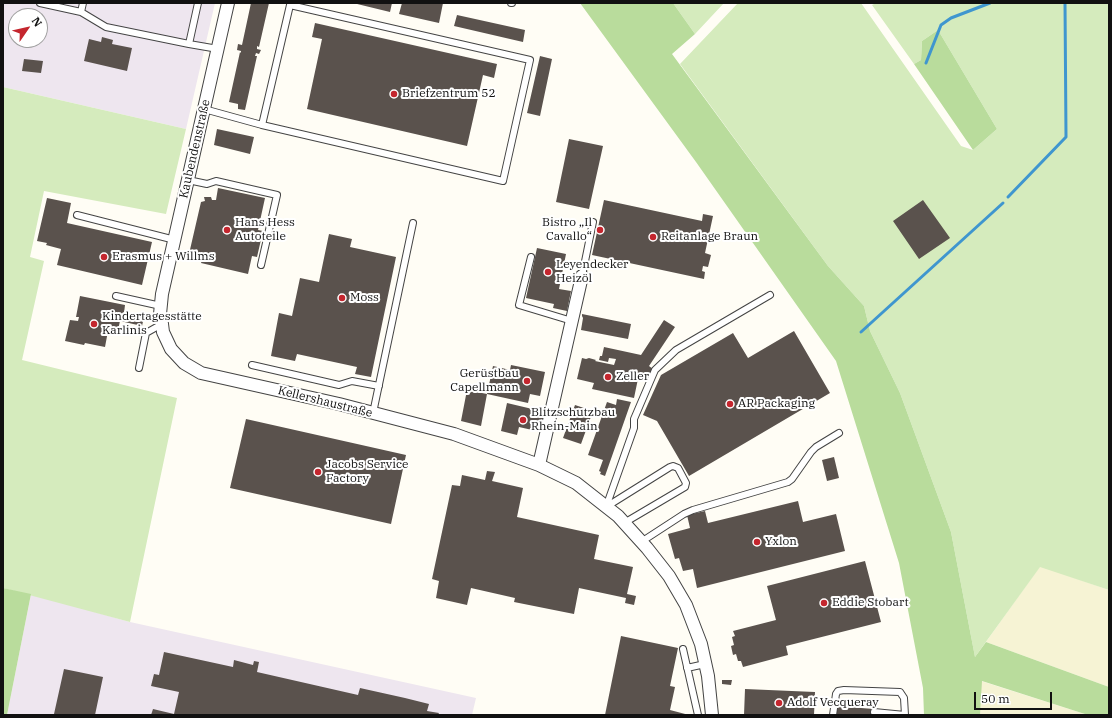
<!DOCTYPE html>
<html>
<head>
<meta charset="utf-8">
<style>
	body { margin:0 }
	#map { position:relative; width:1112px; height:718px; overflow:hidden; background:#fffdf5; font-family:"IBM Plex Serif",serif }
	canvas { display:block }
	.frame { position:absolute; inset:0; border:4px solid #111; pointer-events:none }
	.north { position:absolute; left:8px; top:8px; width:40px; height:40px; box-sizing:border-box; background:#fff; border:1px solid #a0a0a0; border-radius:50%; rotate:56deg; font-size:11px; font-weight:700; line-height:16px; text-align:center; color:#111 }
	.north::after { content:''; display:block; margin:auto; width:14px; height:18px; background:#c4262e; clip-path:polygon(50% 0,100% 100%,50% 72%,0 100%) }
	.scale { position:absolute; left:974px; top:692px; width:78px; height:18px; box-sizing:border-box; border:2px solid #111; border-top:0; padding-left:5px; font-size:12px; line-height:14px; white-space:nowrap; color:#111; -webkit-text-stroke:3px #fff; paint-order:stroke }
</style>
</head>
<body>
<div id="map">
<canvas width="1112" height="718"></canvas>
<div class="frame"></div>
<div class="north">N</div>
<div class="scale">50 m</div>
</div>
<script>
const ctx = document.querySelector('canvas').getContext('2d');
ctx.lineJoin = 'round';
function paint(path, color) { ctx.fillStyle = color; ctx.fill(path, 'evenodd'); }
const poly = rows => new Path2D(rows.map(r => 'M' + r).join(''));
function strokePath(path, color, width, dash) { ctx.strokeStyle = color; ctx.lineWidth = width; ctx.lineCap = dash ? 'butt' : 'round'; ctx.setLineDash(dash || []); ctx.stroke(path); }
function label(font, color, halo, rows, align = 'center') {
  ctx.font = font + ' "IBM Plex Serif",serif'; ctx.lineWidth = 4; ctx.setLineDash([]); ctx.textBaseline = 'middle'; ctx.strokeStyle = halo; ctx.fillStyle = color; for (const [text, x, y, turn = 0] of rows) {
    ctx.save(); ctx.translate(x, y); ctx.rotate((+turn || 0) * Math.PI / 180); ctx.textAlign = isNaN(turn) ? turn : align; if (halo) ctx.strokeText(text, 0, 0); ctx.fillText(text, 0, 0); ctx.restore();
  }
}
paint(poly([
	[3,3,215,3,186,129,3,87],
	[16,16,40,16,40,40,16,40],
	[31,594,130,622,476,698,472,715,7,715]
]), '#eee6ef');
paint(poly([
	[1040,566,1109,590,1109,687,986,642],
	[981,681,1088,715,980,715]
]), '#f6f3d4');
paint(poly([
	[673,3,724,3,695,34],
	[738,3,861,3,961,146,973,150,997,129,938,30,922,41,921,60,914,64,872,5,876,3,1109,3,1109,590,1040,567,975,657,951,532,900,393,870,331,864,306,828,266,680,64],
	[3,87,186,129,166,214,44,191,30,257,44,261,22,360,177,398,130,622,3,588]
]), '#d5ebbd');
paint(poly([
	[580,3,673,3,695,34,672,54,828,266,864,306,870,331,900,393,951,532,975,657,986,642,1109,687,1109,715,1088,715,982,681,980,715,924,715,923,688,899,563,836,361,696,162],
	[938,30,997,129,973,150,914,64,921,60,922,41],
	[3,588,31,594,7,715,3,715]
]), '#b9dc9c');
strokePath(poly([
	[926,63,941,25,951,18,990,3],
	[1008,197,1066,137,1065,3],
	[861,332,1003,203]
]), '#3f96cf', 3);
paint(poly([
	[251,3,269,3,259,47,257,46,257,49,261,50,259,54,256,53,255,56,257,56,245,110,238,109,238,104,229,102,240,52,241,53,241,51,237,50,238,44,242,45],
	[353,3,392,3,390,12],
	[402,3,443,3,439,23,399,14],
	[457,15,525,30,523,42,454,26],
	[315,23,497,64,494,78,483,75,467,146,307,109,322,39,312,37],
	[102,37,113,40,112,44,132,48,127,71,84,61,89,39,101,42],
	[540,56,552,59,540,116,527,113],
	[24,59,43,61,41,73,22,71],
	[217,129,254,137,250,154,214,145],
	[569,139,603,146,589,209,556,202],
	[218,188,265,198,258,230,263,231,257,257,252,256,248,274,201,263,203,257,189,254,201,202,205,201,204,197,211,197,212,200,216,200],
	[47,198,71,203,67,223,152,242,142,285,57,265,61,249,46,245,47,243,37,241],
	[604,200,702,221,703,214,713,216,705,253,711,255,708,267,703,266,702,271,705,272,704,279,592,255],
	[923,200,950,238,919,259,893,221],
	[329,234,352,239,350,247,396,257,371,377,355,374,357,367,297,354,295,361,271,356,279,313,292,316,300,278,319,282],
	[537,248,566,254,559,289,571,291,567,311,553,308,554,304,526,298],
	[80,296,125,305,124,313,144,317,142,326,120,321,118,330,115,329,114,333,108,331,105,347,85,343,84,345,65,341,70,320,78,321,79,317,76,317],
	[582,314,631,324,628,339,581,330,583,318,582,316],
	[664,320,675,327,649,366,653,369,649,375,645,372,643,375,639,374,634,398,592,389,594,383,577,379,582,358,586,359,589,358,596,360,595,361,614,365,616,359,609,358,608,362,599,360,600,356,602,356,604,347,641,355],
	[794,331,830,393,689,476,657,421,643,415,661,375,733,333,748,358],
	[511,365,545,372,540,396,530,394,528,403,487,394,493,366,510,370],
	[467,390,487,394,481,426,461,421],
	[617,399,631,402,605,476,600,474,601,472,599,471,603,460,588,455,607,402,616,405],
	[507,403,545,412,541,432,519,427,517,435,501,431],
	[575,405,593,411,581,444,563,438],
	[246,419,406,455,391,524,230,488],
	[834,457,839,478,827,481,822,460],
	[487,471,495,472,492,481,523,488,517,517,599,535,594,559,633,567,627,594,636,596,634,605,625,603,626,598,579,588,574,614,514,602,515,598,471,588,467,605,436,598,439,581,432,579,452,485,460,486,462,475,485,480],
	[798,501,803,522,836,514,845,551,697,588,693,569,683,571,679,558,675,559,668,534,690,528,687,515,705,511,708,523],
	[865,561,881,622,786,646,788,655,743,667,741,661,738,661,736,654,733,655,731,646,734,645,732,637,735,636,733,631,776,620,767,586],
	[621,636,678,648,670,686,675,687,670,710,689,715,605,715],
	[164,652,233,667,234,660,253,665,254,661,259,662,257,672,358,695,360,688,405,698,429,704,427,711,439,713,438,715,151,715,153,709,174,714,179,692,151,686,154,674,159,675],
	[64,669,103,677,95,715,59,715,54,714],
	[722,680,732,680,731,685,722,684],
	[745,689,815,692,814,715,744,715],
	[835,706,874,709,874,715,835,715]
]), '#5a524d');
const service = poly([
	[40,3,81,12,106,27,189,44,198,3],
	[511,3,512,3],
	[81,12,83,3],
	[189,44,218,49],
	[204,109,262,125,503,181,530,60,290,5,262,125],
	[188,180,207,184,216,181,277,195,261,265],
	[77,215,175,240],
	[531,257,519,305,572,321],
	[582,276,593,222],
	[116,296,161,306],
	[252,365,339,385,352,381,379,386],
	[139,368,146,333,162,324],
	[373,413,413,223],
	[606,507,634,428,634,419,655,370,676,350,770,295],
	[606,507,670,467,673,466,678,468,686,483,685,487,624,523],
	[641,542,684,514,693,510,788,482,792,479,811,452,816,447,839,433],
	[683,649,698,715],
	[687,668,705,664],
	[874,712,905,715],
	[833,715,836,694,838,691,844,690,900,692,904,698,905,715]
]);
const minor = poly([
	[228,3,162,294,160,314,162,324,163,332,171,349,184,363,201,373,339,404,454,434,539,465,576,483,618,516,647,548,669,576,686,605,701,644,708,676,712,715],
	[539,465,582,276]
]);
strokePath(service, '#444', 8);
strokePath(minor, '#444', 14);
strokePath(service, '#fff', 6);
strokePath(minor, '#fff', 12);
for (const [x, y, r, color] of [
	[394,94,4,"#c4262e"],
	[227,230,4,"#c4262e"],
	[600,230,4,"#c4262e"],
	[653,237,4,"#c4262e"],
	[104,257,4,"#c4262e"],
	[548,272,4,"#c4262e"],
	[342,298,4,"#c4262e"],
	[94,324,4,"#c4262e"],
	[608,377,4,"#c4262e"],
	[527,381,4,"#c4262e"],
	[730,404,4,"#c4262e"],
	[523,420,4,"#c4262e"],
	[318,472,4,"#c4262e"],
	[757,542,4,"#c4262e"],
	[824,603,4,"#c4262e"],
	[779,703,4,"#c4262e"]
]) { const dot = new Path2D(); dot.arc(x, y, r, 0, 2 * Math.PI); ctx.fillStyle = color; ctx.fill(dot); strokePath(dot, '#fff', 1.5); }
label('12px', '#111', '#fff', [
	["Briefzentrum 52",402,94],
	["Hans Hess",235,223],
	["Autoteile",235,237],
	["Bistro „Il",592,223,"right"],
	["Cavallo“",592,237,"right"],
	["Reitanlage Braun",661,237],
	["Erasmus + Willms",112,257],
	["Leyendecker",556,265],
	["Heizöl",556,279],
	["Moss",350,298],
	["Kindertagesstätte",102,317],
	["Karlinis",102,331],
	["Gerüstbau",519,374,"right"],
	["Capellmann",519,388,"right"],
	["Zeller",616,377],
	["AR Packaging",738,404],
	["Blitzschutzbau",531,413],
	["Rhein-Main",531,427],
	["Jacobs Service",326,465],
	["Factory",326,479],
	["Yxlon",765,542],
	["Eddie Stobart",832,603],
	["Adolf Vecqueray",787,703]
], 'left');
label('12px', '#111', '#fff', [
	["Kaubendenstraße",195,149,-77],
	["Kellershaustraße",325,402,14]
]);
</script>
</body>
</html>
